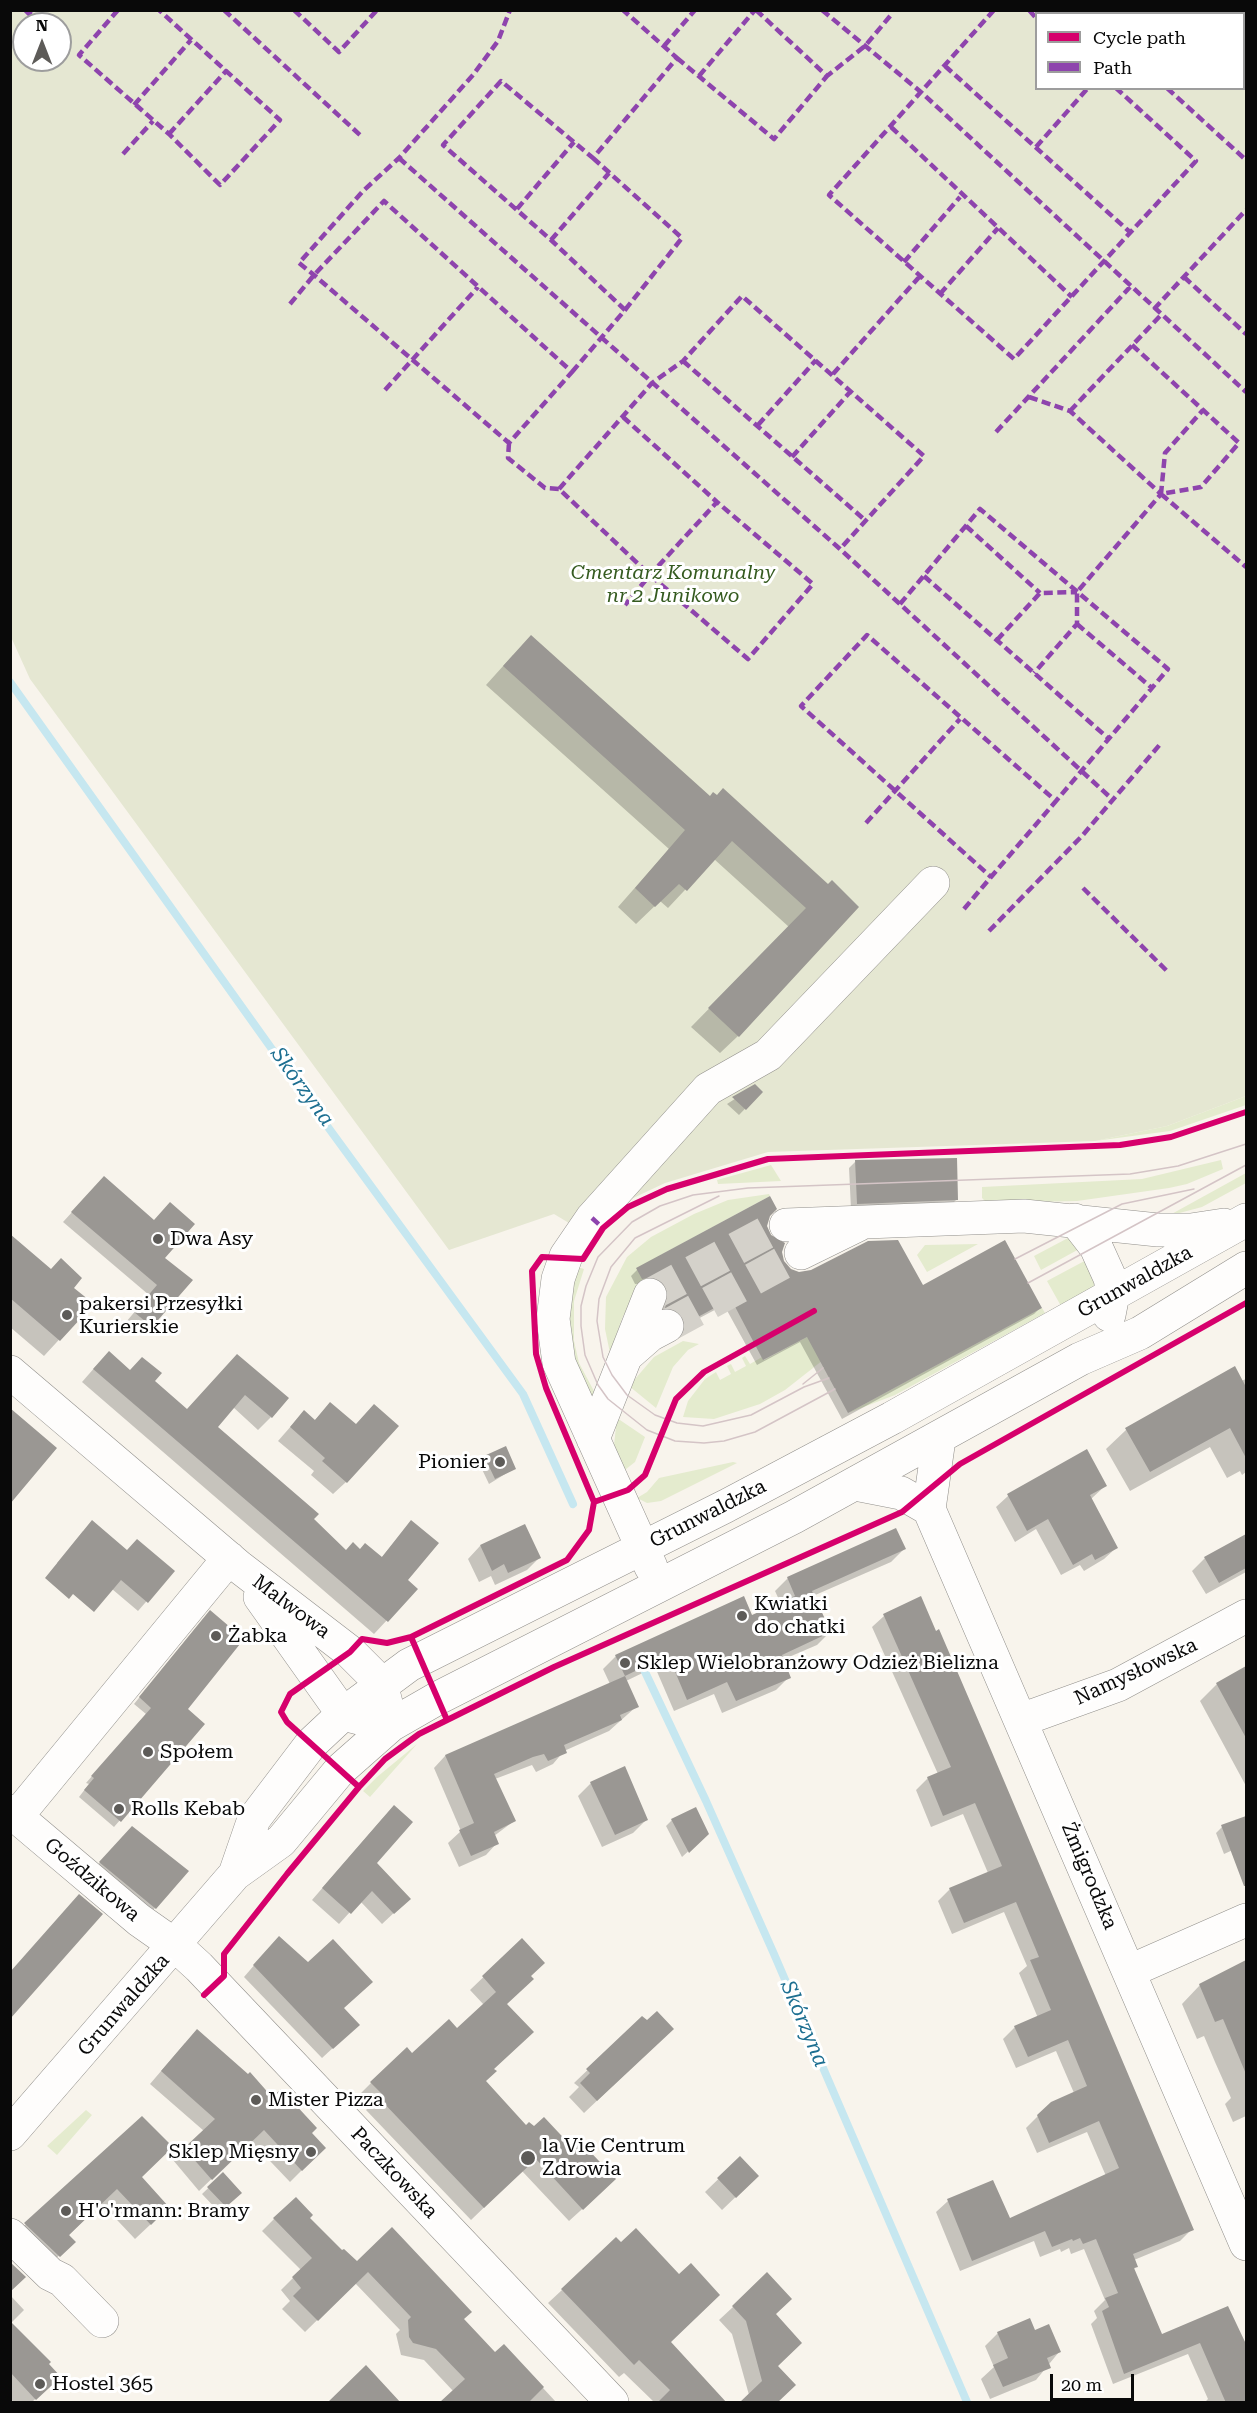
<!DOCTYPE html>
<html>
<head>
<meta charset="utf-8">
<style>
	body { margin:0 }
	#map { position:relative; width:1257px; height:2413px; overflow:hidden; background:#f8f4ec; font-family:"Roboto Serif",serif }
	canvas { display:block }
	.frame { position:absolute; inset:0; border:12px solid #090909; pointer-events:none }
	.legend { position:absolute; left:1035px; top:12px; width:210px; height:78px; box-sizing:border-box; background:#fff; border:2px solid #9d9d9d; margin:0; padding:8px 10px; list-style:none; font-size:18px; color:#090909 }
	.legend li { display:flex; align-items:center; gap:12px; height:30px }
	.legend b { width:30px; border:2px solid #9d9d9d }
	.north { position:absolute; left:12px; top:12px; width:60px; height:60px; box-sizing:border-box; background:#fff; border:2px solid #9d9d9d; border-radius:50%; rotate:0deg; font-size:16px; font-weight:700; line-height:24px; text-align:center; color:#090909 }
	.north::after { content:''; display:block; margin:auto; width:21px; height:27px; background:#5d5b58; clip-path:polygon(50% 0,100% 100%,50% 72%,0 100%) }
	.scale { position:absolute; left:1050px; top:2374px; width:84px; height:27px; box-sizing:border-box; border:3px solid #090909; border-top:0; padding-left:8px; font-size:18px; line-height:21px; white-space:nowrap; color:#090909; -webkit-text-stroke:4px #fff; paint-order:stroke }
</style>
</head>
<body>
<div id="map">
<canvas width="1257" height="2413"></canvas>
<div class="frame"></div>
<ul class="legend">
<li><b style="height:8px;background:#d6006c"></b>Cycle path</li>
<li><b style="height:8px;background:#8e44ad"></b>Path</li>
</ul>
<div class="north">N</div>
<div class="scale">20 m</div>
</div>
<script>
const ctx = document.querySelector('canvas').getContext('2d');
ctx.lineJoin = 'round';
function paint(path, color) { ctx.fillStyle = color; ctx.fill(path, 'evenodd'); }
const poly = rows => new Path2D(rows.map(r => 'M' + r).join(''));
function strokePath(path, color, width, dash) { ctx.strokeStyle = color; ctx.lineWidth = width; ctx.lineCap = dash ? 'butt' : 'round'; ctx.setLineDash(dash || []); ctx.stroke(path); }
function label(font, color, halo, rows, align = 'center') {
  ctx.font = font + ' "Roboto Serif",serif'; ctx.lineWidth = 6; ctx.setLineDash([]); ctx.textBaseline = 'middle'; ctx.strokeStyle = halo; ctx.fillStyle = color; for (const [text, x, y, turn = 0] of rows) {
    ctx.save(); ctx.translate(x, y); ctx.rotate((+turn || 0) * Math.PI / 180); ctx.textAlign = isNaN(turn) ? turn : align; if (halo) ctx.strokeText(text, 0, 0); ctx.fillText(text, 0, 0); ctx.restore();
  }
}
paint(poly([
	[1246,1096,1246,1105,1170,1131,1095,1141,1167,1126],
	[1221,1160,1223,1169,1187,1184,1169,1188,1077,1201,987,1203,982,1198,982,1187,1142,1179],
	[771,1165,781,1181,718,1184,717,1180],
	[1246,1173,1246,1183,1202,1207,1168,1216],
	[769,1194,770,1196,659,1256,655,1274,646,1283,623,1316,610,1353,605,1329,606,1297,627,1257,651,1237,694,1214,728,1200],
	[1068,1238,1081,1248,1041,1270,1034,1256],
	[978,1244,927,1272,917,1255,925,1245],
	[1090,1258,1095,1287,1061,1306,1047,1281],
	[574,1266,584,1269,574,1301,574,1341,579,1363,595,1393,591,1398,567,1343],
	[1042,1308,1045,1313,895,1395,848,1413],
	[807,1337,841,1346,785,1390,760,1404,714,1419,683,1417,688,1401,705,1379,716,1372,720,1380,731,1374,727,1366,731,1364,735,1372,746,1366,742,1358,745,1356,750,1364,762,1357,764,1360],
	[683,1341,699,1344,688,1350,673,1367,656,1408,629,1386,654,1357],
	[617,1418,645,1437,635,1462,621,1473,614,1445],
	[733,1462,737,1463,661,1501,647,1503,637,1498,647,1492,659,1478],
	[417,1744,370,1797,363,1791,377,1777],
	[86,2110,92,2115,57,2155,47,2146]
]), '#e4ebce');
paint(poly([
	[10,11,1246,11,1246,1096,1167,1126,1095,1141,768,1152,665,1183,574,1226,554,1214,449,1250,30,679,11,637],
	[1036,14,1244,14,1244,88,1036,88],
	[24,24,60,24,60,60,24,60]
]), '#e5e7d2');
paint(poly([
	[513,655,828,886,738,1036,720,1053,691,1027,789,927,714,859,668,908,660,901,636,924,618,907,669,849,486,685],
	[755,1086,761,1092,739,1115,727,1104],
	[855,1162,957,1199,951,1205,851,1209,849,1168],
	[95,1187,163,1258,190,1280,141,1335,126,1322,149,1295,63,1222],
	[768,1215,766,1226,781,1252,783,1261,790,1270,799,1273,923,1287,1040,1308,1034,1314,842,1419,800,1342,757,1365,724,1305,679,1329,660,1314,649,1283,635,1284,631,1276,637,1270],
	[10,1236,91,1305,44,1356,10,1327],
	[96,1366,130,1372,153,1381,186,1411,225,1368,271,1417,258,1430,233,1407,216,1427,346,1552,360,1550,381,1558,411,1522,406,1580,416,1589,374,1634,82,1382],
	[1234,1368,1241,1381,1246,1379,1246,1472,1242,1475,1240,1471,1227,1478,1210,1447,1130,1491,1106,1449,1126,1430],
	[330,1404,355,1426,346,1482,333,1494,311,1475,314,1471,278,1441,292,1425,314,1421],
	[1086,1451,1105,1486,1091,1499,1116,1548,1104,1559,1084,1571,1080,1565,1061,1575,1036,1529,1015,1542,996,1507,1008,1496],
	[485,1457,515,1468,489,1484,479,1463],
	[83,1531,127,1551,173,1571,138,1611,112,1589,99,1601,57,1563],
	[1246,1536,1246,1572,1206,1594,1192,1571,1205,1558],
	[480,1546,539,1558,527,1570,495,1585,491,1576,479,1582,468,1559],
	[904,1549,891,1562,813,1596,830,1632,817,1645,782,1660,789,1677,776,1690,722,1713,714,1694,674,1711,655,1667,626,1681,637,1706,609,1731,564,1751,553,1764,536,1772,532,1765,495,1779,514,1821,494,1836,497,1843,486,1855,459,1867,448,1843,461,1831,434,1768,445,1756,610,1684,603,1669,616,1656,752,1617,781,1604,775,1591,788,1578],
	[884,1616,1192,2229,1180,2241,1134,2260,1137,2266,1133,2270,1161,2336,1228,2308,1246,2348,1241,2357,1246,2370,1246,2402,1205,2402,1208,2399,1188,2354,1113,2384,1091,2324,1097,2318,1094,2311,1105,2300,1084,2249,1071,2254,1069,2248,1061,2252,1060,2249,1040,2257,1034,2241,960,2271,936,2212,948,2201,1009,2220,1106,2176,1087,2132,1037,2153,1026,2128,1051,2103,1074,2093,1056,2051,1016,2068,1003,2039,1015,2027,1038,2018,1019,1973,1027,1966,1004,1912,952,1934,938,1901,950,1889,988,1873,963,1814,931,1827,916,1790,928,1778,938,1774,872,1627],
	[204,1618,186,1709,203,1725,114,1827,79,1797,89,1784,86,1783,146,1714,134,1704],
	[1246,1668,1246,1786,1200,1701,1217,1684],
	[591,1783,646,1820,633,1833,602,1847,578,1796],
	[383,1818,375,1863,397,1910,382,1924,360,1901,339,1924,312,1900],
	[1244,1818,1246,1844,1224,1854,1216,1833,1222,1827],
	[672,1820,707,1834,682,1857,666,1826],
	[126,1834,155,1908,149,1914,94,1869],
	[522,1940,529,1977,506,2004,485,2081,526,2127,601,2192,569,2221,522,2171,471,2220,366,2110,369,2107,358,2096,371,2083,412,2055,457,2030,484,2005,470,1990],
	[268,1949,342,2009,347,2035,322,2058,244,1977],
	[1246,1966,1246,2116,1233,2122,1225,2104,1231,2098,1215,2062,1204,2036,1197,2039,1182,2004,1200,1985],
	[642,2018,659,2042,584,2113,569,2097,579,2087,574,2083],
	[185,2043,272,2099,324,2148,290,2182,251,2141,199,2191,173,2160,204,2131,150,2084],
	[740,2158,744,2189,722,2210,705,2192],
	[223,2174,234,2199,219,2212,202,2194],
	[140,2178,152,2223,135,2239,101,2203,68,2236,73,2242,43,2271,10,2239,26,2224],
	[308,2218,342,2253,357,2263,462,2320,495,2355,504,2346,556,2402,443,2402,454,2392,424,2360,401,2355,396,2334,400,2330,355,2283,305,2332,282,2309,290,2301,281,2290,301,2270,262,2231,274,2219],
	[562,2290,669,2342,725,2402,654,2402,624,2373,619,2377,548,2303],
	[10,2295,24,2310,11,2323,59,2377,32,2402,14,2402,10,2399],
	[733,2307,775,2314,800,2343,749,2395,732,2334,719,2320],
	[1034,2332,1059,2352,1036,2380,990,2399,981,2379,994,2367,985,2346,998,2333]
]), '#0003');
strokePath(poly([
	[10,682,314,1108,523,1394,573,1504],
	[638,1657,706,1801,774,1954,967,2402]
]), '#c6e7f0', 8);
paint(poly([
	[531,635,710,796,713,792,717,795,723,788,828,884,832,880,859,907,739,1037,708,1008,806,908,732,841,687,891,679,884,655,907,635,888,685,830,503,666],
	[755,1084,763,1092,746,1110,732,1097],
	[957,1158,958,1200,857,1204,855,1160],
	[104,1176,154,1220,170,1202,195,1224,165,1258,193,1280,152,1327,134,1312,157,1285,71,1212],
	[770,1196,777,1209,770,1216,767,1226,771,1235,785,1243,782,1252,784,1261,791,1269,799,1272,811,1270,868,1241,898,1240,923,1285,1005,1240,1042,1308,848,1413,807,1337,763,1360,731,1299,685,1324,677,1310,665,1308,669,1293,664,1283,656,1277,642,1279,636,1268],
	[10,1234,51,1269,61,1258,82,1278,74,1288,94,1304,60,1341,10,1298],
	[109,1351,130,1370,142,1357,162,1373,155,1381,187,1409,237,1354,289,1398,272,1418,245,1395,218,1427,319,1514,314,1519,346,1550,353,1542,360,1549,365,1543,382,1557,411,1520,439,1543,408,1580,418,1589,388,1622,93,1369],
	[1235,1366,1246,1387,1246,1458,1230,1428,1150,1472,1125,1428],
	[330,1402,356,1424,374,1404,399,1426,347,1483,322,1461,325,1458,290,1427,304,1410,315,1420],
	[10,1408,57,1448,10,1504],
	[506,1446,516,1469,495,1479,484,1456],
	[1087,1449,1107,1486,1090,1495,1118,1548,1095,1560,1092,1554,1073,1565,1048,1519,1027,1531,1007,1494],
	[92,1520,127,1550,137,1539,175,1571,148,1603,121,1580,94,1612,73,1594,69,1599,45,1578],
	[525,1524,541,1558,508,1573,504,1564,492,1571,480,1545],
	[896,1528,906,1549,812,1591,831,1632,782,1655,791,1678,736,1701,727,1682,687,1700,668,1655,625,1676,615,1655,744,1596,752,1615,795,1596,787,1577],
	[1246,1534,1246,1568,1219,1583,1204,1557],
	[921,1596,936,1631,939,1629,991,1750,1194,2230,1133,2254,1138,2267,1134,2268,1162,2334,1228,2306,1246,2344,1246,2403,1226,2403,1200,2343,1124,2374,1102,2311,1109,2307,1105,2298,1118,2293,1096,2239,1083,2244,1080,2238,1073,2241,1072,2239,1052,2247,1045,2231,972,2261,947,2199,993,2180,1010,2218,1119,2168,1099,2121,1049,2143,1037,2115,1051,2102,1087,2086,1068,2040,1028,2057,1014,2026,1051,2010,1030,1960,1039,1957,1016,1902,964,1923,949,1888,1002,1866,975,1803,943,1816,927,1777,951,1767,883,1614],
	[210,1610,244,1639,188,1709,205,1724,121,1822,84,1790,94,1778,91,1776,151,1708,139,1697],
	[1246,1666,1246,1738,1216,1683],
	[625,1676,639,1707,620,1715,622,1720,564,1745,567,1753,548,1761,544,1754,533,1757,494,1774,516,1821,494,1832,499,1844,471,1856,459,1830,474,1823,445,1755],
	[625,1766,648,1820,615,1835,590,1782],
	[394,1805,413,1822,377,1863,411,1899,394,1914,372,1891,351,1914,322,1888],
	[696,1807,709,1834,689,1853,671,1819],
	[1246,1816,1246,1886,1244,1886,1221,1825],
	[132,1826,189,1871,156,1909,99,1862],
	[79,1894,103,1914,10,2019,10,1972],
	[279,1936,308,1962,333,1939,373,1982,344,2008,360,2025,333,2049,253,1965],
	[522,1938,545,1963,531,1976,534,1979,507,2004,534,2032,494,2069,497,2071,486,2081,526,2125,529,2122,534,2126,544,2117,574,2149,581,2142,616,2179,583,2210,536,2159,484,2208,377,2096,381,2093,370,2082,407,2047,412,2053,449,2019,457,2028,496,1992,482,1976],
	[1246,1960,1246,2074,1223,2019,1215,2022,1199,1984],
	[657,2011,674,2029,597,2101,580,2083,590,2073,586,2069,642,2016,647,2020],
	[197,2029,248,2074,250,2072,272,2097,281,2089,317,2128,312,2133,326,2148,302,2171,264,2130,212,2180,184,2148,215,2119,161,2071],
	[142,2116,173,2147,142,2177,169,2207,151,2225,117,2189,69,2235,76,2242,60,2257,24,2223],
	[740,2156,759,2176,736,2198,717,2178],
	[223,2172,242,2193,226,2207,207,2187],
	[296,2197,313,2215,310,2218,342,2250,344,2249,357,2261,392,2227,472,2312,464,2319,495,2352,504,2344,544,2387,528,2403,440,2402,465,2379,436,2349,413,2343,409,2337,408,2320,411,2317,368,2272,318,2321,293,2296,301,2288,292,2277,312,2258,273,2218],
	[636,2228,679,2274,691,2263,720,2295,671,2342,727,2403,657,2403,670,2390,639,2360,634,2365,561,2289,616,2237,621,2242],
	[10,2262,26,2277,10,2292],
	[767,2272,792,2299,776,2314,802,2343,778,2366,796,2385,777,2403,739,2403,762,2381,746,2321,732,2306],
	[1030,2318,1035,2330,1049,2324,1061,2352,1047,2358,1051,2368,1003,2387,993,2365,1008,2358,997,2332],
	[10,2321,51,2362,49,2364,61,2377,36,2400,10,2372],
	[366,2365,401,2403,327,2403]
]), '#9a9793');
strokePath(poly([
	[650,1295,769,1231,786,1225],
	[667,1326,801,1253]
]), '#d4d1ca', 33, [33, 16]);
const minor = poly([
	[1075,1220,1096,1247,1110,1278,1113,1294,1109,1315],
	[786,1225,1024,1216,1158,1230,1191,1230,1224,1225],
	[801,1253,858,1225],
	[626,1356,650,1335,667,1326],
	[10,1372,238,1566,350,1652,381,1683,386,1703],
	[593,1439,650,1295],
	[939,1439,929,1509,1246,2244],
	[855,1484,901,1493,929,1509],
	[651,1567,559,1363,553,1319,558,1279,566,1256,592,1218,708,1089,768,1055,933,883],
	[260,1597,343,1714,363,1719],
	[1021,1720,1118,1685,1246,1616],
	[10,1811,139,1920,176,1946,199,1967,612,2402],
	[17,1816,229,1558],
	[235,1874,254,1819,311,1744,343,1714,409,1665,726,1506,892,1418,1246,1220],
	[1130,1971,1246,1920],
	[10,2134,235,1874,281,1841,340,1770,391,1725,438,1698,794,1517,1080,1359,1140,1333,1246,1268],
	[10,2235,50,2274,62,2280,102,2321]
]);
strokePath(minor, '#918f8b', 34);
strokePath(minor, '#fefdfc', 33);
strokePath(poly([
	[719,1196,635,1238,611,1267,599,1299,597,1321,603,1357,612,1375,627,1395,655,1415,677,1423,703,1426,751,1415,804,1387,829,1378],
	[1015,1259,1122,1204,1194,1189],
	[1028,1283,1246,1165],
	[803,1384,823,1368],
	[835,1389,755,1432,724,1441,704,1443,675,1441,647,1430,608,1399,598,1385,585,1355,581,1326,581,1306,586,1286,598,1257,632,1222,660,1206,693,1195,748,1188,1130,1174,1178,1166,1246,1144]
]), '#d4c4c6', 1.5);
strokePath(poly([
	[25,10,29,14,32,10],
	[118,10,79,55,169,134,220,185,280,120,159,10],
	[224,10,360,135],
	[294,10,339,52,377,10],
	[756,10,827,76,865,46,891,15],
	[822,10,922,93,1246,392],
	[994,10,829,195,1014,359,1196,161,1116,88],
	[1029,10,1036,18],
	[1081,10,1084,14],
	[1154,14,1156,10],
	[664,46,695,10],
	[677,58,774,139,827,76],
	[945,66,1131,233],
	[699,76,755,10],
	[1167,88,1246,160],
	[134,105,191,40],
	[891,127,1072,297],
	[169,134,227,70],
	[1036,147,1088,88],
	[123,154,153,121],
	[399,158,840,549,1112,799],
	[593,158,682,238,625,310],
	[517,209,574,142],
	[551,240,609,173],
	[904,262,960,197],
	[1184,277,1246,334],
	[940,294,998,228],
	[290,304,314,275,384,201,572,372,509,443,314,275,299,263,363,191,399,158,473,75,498,41,510,10],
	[1154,309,1246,210],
	[1132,345,1203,410,1239,443,1201,487,1161,494,1165,453,1203,410],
	[683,361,866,521],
	[572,372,625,310,551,240,443,145,501,81,593,158,677,58,623,10],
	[833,374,920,276],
	[385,390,478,287],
	[1029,397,1070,411,1161,494,1077,592,1077,624,1034,673],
	[1070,411,1161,315],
	[623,417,717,502],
	[758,425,816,360],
	[996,432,1130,287],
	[509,443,508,458,545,488,559,489,650,575,748,659,813,584,717,502,650,575,625,605],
	[792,457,851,391],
	[559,489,652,383,683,361,742,296,924,456,840,549],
	[1161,494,1246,567],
	[966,526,1040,593],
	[924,576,1109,739],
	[900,604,980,509,1168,669,1056,801],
	[1077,624,1152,688],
	[997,640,1040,593,1077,592],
	[866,823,960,719],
	[1083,888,1167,971],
	[964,909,991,877,1056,801,867,635,801,706,991,877],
	[989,931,1082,836,1162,742],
	[592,1218,603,1228]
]), '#8e44ad', 4.5, [9, 4.5]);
strokePath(poly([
	[594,1502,628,1490,645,1475,676,1399,704,1372,814,1311],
	[411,1637,447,1720],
	[359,1787,287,1722,281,1712,290,1694,350,1652,362,1639,387,1643,411,1637,567,1560,589,1530,594,1502,546,1388,536,1354,532,1271,542,1257,583,1259,603,1228,628,1207,667,1189,768,1159,1120,1145,1171,1137,1246,1112],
	[204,1995,224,1976,224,1954,287,1874,359,1787,385,1759,419,1734,554,1667,902,1512,960,1464,1246,1303]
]), '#d6006c', 6);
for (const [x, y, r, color] of [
	[158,1239,6,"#5d5b58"],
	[67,1315,6,"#5d5b58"],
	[500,1462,6,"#5d5b58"],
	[742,1616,6,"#5d5b58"],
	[216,1636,6,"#5d5b58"],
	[625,1663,6,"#5d5b58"],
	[148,1752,6,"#5d5b58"],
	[119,1809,6,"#5d5b58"],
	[256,2100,6,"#5d5b58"],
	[311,2152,6,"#5d5b58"],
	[528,2158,8,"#5d5b58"],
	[66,2211,6,"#5d5b58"],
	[40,2384,6,"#5d5b58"]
]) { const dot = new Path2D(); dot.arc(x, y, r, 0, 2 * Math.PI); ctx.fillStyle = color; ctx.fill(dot); strokePath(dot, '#fff', 2); }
label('italic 20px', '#355b20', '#fff', [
	["Cmentarz Komunalny",673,573],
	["nr 2 Junikowo",673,596]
]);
label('20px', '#090909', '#fff', [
	["Dwa Asy",170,1239],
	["pakersi Przesyłki",79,1304],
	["Kurierskie",79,1327],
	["Pionier",488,1462,"right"],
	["Kwiatki",754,1604],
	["do chatki",754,1627],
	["Żabka",228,1636],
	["Sklep Wielobranżowy Odzież Bielizna",637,1663],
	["Społem",160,1752],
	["Rolls Kebab",131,1809],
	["Mister Pizza",268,2100],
	["la Vie Centrum",542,2146],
	["Zdrowia",542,2169],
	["Sklep Mięsny",299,2152,"right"],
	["H'o'rmann: Bramy",78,2211],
	["Hostel 365",52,2384]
], 'left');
label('20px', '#090909', '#fff', [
	["Grunwaldzka",1135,1282,-29],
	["Grunwaldzka",708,1514,-27],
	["Malwowa",291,1607,37],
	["Namysłowska",1136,1672,-25],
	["Żmigrodzka",1089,1876,67],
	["Goździkowa",92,1880,40],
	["Grunwaldzka",124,2005,-49],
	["Paczkowska",394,2173,47]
]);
label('italic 21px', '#1d6f91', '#fff', [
	["Skórzyna",302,1087,54],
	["Skórzyna",804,2024,67]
]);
</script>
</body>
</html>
